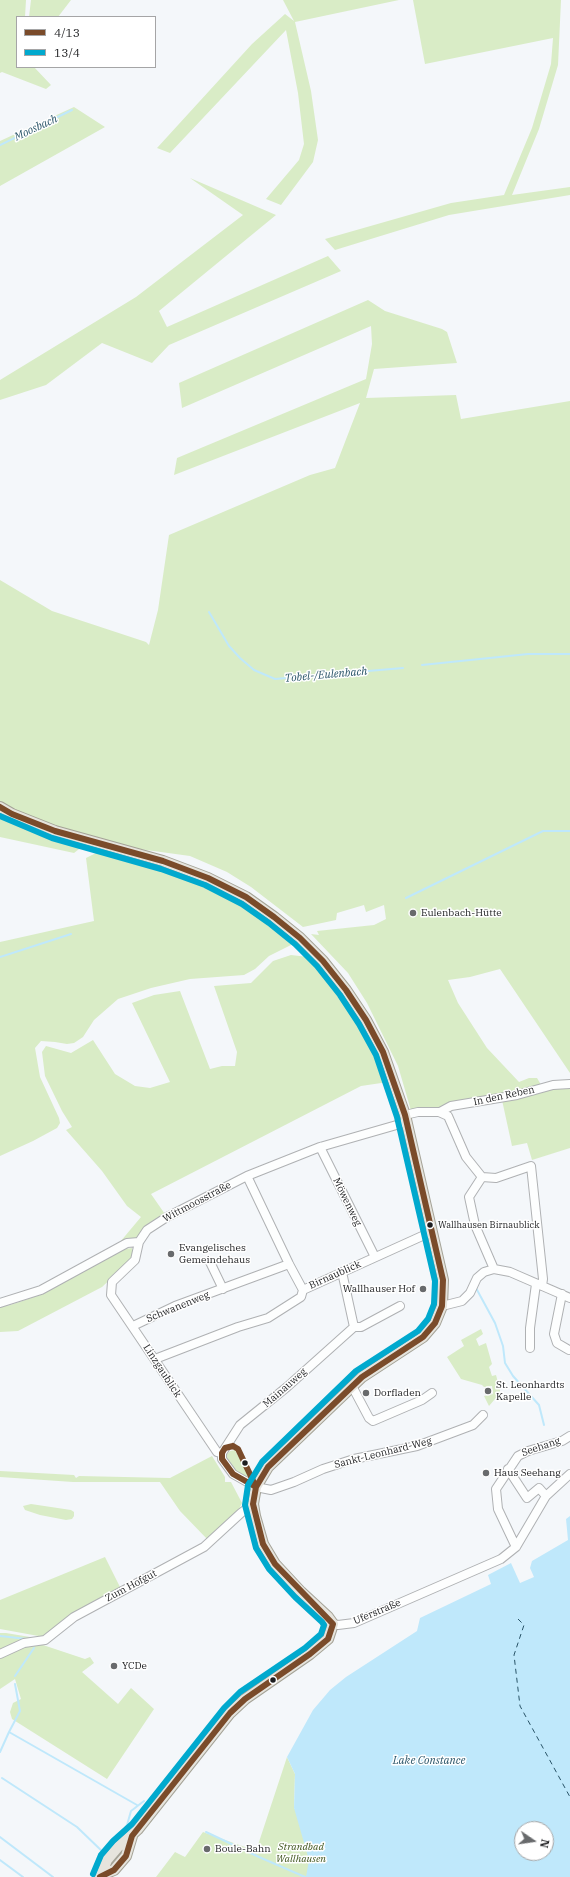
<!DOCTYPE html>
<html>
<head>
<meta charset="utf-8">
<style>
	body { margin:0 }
	#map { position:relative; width:570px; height:1877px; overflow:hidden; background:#f4f7fa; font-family:"IBM Plex Serif",serif }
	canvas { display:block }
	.legend { position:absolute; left:16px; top:16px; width:140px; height:52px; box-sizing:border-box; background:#fff; border:1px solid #a5a5a6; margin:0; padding:5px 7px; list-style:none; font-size:12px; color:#1d1e20 }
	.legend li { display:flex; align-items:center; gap:8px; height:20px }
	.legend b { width:20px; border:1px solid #a5a5a6 }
	.north { position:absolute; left:514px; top:1821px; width:40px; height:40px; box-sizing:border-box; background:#fff; border:1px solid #a5a5a6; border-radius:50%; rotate:103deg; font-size:11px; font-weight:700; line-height:16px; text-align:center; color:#1d1e20 }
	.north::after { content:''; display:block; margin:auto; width:14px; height:18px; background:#686a6c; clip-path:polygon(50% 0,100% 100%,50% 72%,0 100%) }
</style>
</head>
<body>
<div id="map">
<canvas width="570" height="1877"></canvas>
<ul class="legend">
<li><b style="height:5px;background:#7a4b2a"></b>4/13</li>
<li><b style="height:5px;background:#00a9ce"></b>13/4</li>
</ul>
<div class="north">N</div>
</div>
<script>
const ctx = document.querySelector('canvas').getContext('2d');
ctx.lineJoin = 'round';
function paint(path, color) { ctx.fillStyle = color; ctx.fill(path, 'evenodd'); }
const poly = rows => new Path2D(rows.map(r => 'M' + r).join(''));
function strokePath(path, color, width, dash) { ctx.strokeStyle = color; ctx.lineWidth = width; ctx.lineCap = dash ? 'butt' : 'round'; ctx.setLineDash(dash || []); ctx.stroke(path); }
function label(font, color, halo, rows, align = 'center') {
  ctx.font = font + ' "IBM Plex Serif",serif'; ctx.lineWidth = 3; ctx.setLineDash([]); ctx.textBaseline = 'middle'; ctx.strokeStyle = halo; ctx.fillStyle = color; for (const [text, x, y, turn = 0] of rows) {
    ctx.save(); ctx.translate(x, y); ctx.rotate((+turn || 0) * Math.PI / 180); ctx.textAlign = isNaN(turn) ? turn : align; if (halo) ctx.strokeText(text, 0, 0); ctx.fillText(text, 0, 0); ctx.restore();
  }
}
paint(poly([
	[0,0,26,0,25,17,17,17,17,67,34,67,51,85,46,89,2,72,0,73],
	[31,0,71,0,58,17,29,17],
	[283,0,399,0,295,22,311,91,318,140,313,162,281,205,266,199,299,160,304,144,298,93,286,30,170,153,157,148,252,44,285,14,294,21],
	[413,0,561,0,558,65,539,129,512,195,570,187,570,195,449,215,335,250,325,239,451,203,504,195,532,128,551,64,553,38,425,64],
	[74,107,105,127,0,186,0,141],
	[190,178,276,215,159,311,167,327,328,256,341,271,169,345,152,363,102,343,46,385,0,400,0,380,136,297,243,215],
	[368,300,385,311,442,329,447,332,457,363,374,369,366,398,456,395,461,419,570,401,570,1073,500,969,470,977,448,980,458,1003,487,1048,519,1082,529,1078,537,1078,543,1088,412,1114,398,1066,367,1003,348,973,311,934,319,935,317,931,374,925,386,919,384,905,366,912,364,905,337,913,336,920,303,927,251,887,227,872,190,856,88,842,74,853,0,837,0,580,52,611,146,642,149,645,158,610,169,535,310,475,335,468,360,403,174,475,177,458,366,379,372,344,371,326,182,408,179,383],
	[98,852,162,868,208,886,242,904,293,939,291,945,269,956,255,969,244,975,190,979,151,988,118,999,94,1020,83,1037,74,1043,67,1044,55,1042,41,1041,35,1048,40,1077,59,1118,60,1123,57,1128,33,1141,0,1156,0,942,94,921,86,858],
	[291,955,308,957,324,972,359,1024,388,1082,361,1086,151,1194,167,1217,138,1240,120,1242,141,1217,127,1206,102,1171,66,1130,72,1127,62,1111,45,1076,42,1052,46,1046,71,1053,93,1040,115,1074,135,1086,150,1088,170,1082,132,1003,154,995,180,991,210,1069,222,1066,235,1066,237,1052,214,986,251,983,273,961],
	[570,1086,570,1148,532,1160,527,1143,512,1146,502,1100,543,1089],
	[132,1248,133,1258,102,1287,18,1331,0,1332,0,1307,10,1305,43,1294,124,1249],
	[481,1329,483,1334,476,1339,479,1346,486,1343,492,1364,489,1367,492,1376,496,1375,500,1390,500,1393,489,1406,484,1396,493,1394,492,1386,484,1387,482,1385,461,1379,447,1357,464,1346,461,1340],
	[235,1450,237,1454,250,1479,235,1473,227,1459,227,1454,230,1451],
	[212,1456,225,1477,225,1482,231,1482,242,1503,239,1509,208,1540,180,1511,160,1482,73,1482,0,1477,0,1471,74,1475,76,1478,79,1476,170,1478],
	[31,1504,71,1510,74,1512,74,1516,72,1519,66,1520,40,1515,25,1510,23,1506],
	[105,1557,120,1587,72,1614,44,1637,0,1629,0,1600],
	[0,1633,6,1633,42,1639,0,1653],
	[46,1640,43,1645,85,1659,90,1657,94,1663,82,1672,118,1704,131,1688,154,1709,107,1779,12,1719,10,1712,13,1703,21,1699,15,1679,0,1689,0,1657,25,1645],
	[287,1757,295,1774,294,1808,365,1877,156,1877,175,1852,185,1857,203,1832,256,1851]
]), '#d9ecc6');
paint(poly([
	[570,1516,570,1877,306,1877,309,1860,294,1808,295,1774,287,1757,313,1710,330,1690,346,1677,417,1631,420,1618,491,1584,488,1575,511,1563,520,1583,534,1577,530,1568,532,1561,568,1540,566,1519],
	[522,1829,546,1829,546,1853,522,1853]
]), '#bfe8fb');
strokePath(poly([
	[0,145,72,110],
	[209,612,229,646,240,658,254,670,275,679,403,668],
	[422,665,528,654,570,654],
	[406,898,543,831,570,831],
	[0,957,71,934],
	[476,1288,495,1323,503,1346,505,1363,513,1376,539,1405,544,1425],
	[0,1636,27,1639],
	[15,1676,34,1648],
	[15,1684,20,1711,9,1732,137,1805],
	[0,1752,9,1732],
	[2,1778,77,1827,106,1855],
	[206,1832,259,1857,305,1877],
	[0,1837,53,1877],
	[118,1838,127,1825,131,1811,144,1801],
	[0,1860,23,1877],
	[95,1875,98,1869]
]), '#bfe8fb', 2);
strokePath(poly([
	[518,1619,524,1625,514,1655,520,1706,570,1797]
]), '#295468', 1, [5, 4]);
const minor = poly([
	[440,1112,451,1106,517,1095,553,1085,570,1084],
	[405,1115,418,1112,439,1112,448,1116,466,1157,482,1177,469,1197,475,1225,494,1269],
	[320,1147,375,1257],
	[247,1176,289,1264,303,1290],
	[482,1177,496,1178,531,1166,543,1279,542,1286],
	[210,1262,223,1289],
	[562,1294,554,1334,557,1343,569,1350],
	[0,1303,41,1290,127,1243,139,1242],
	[442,1306,462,1301,470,1293,477,1278,484,1272,494,1269,510,1272,570,1298],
	[133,1326,175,1306,289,1264],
	[354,1327,361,1327,400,1306],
	[530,1348,530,1328,536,1284],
	[155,1359,238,1327,268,1318,301,1297,303,1290,431,1232],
	[352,1386,369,1418,373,1421,422,1400,432,1393],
	[222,1453,217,1452,111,1295,112,1282,135,1260,139,1242,147,1230,167,1217,247,1176,320,1147,407,1122],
	[222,1453,222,1459,233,1474,256,1487,271,1490,294,1482,323,1469,354,1459,417,1446,473,1425,483,1415],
	[222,1453,240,1425,287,1387,354,1327,342,1272],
	[508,1469,527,1498,539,1488,546,1496],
	[516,1547,498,1509,496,1489,518,1456,528,1451,562,1441,570,1436],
	[333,1624,338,1625,354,1623,501,1559,516,1547,546,1496,570,1474],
	[0,1654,24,1643,45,1640,74,1617,204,1547,241,1513,253,1504]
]);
const major = poly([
	[0,807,12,814,55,831,163,861,208,878,246,897,274,917,300,938,323,961,346,990,366,1020,383,1052,405,1115,443,1280,442,1306,435,1323,423,1337,362,1377,268,1467,256,1487,253,1504,255,1516,263,1544,275,1564,301,1592,328,1617,333,1624,328,1639,310,1654,245,1699,230,1713,138,1829,118,1847,107,1860,100,1877],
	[101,1875,114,1870,126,1856,132,1836]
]);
strokePath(minor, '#afb1b3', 10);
strokePath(major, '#a5a397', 12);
strokePath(minor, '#fdfefe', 8);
strokePath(major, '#e6e4dd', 10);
strokePath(poly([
	[0,807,12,814,55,831,163,861,208,878,246,897,274,917,300,938,323,961,346,990,366,1020,383,1052,405,1115,443,1280,442,1306,435,1323,423,1337,362,1377,268,1467,256,1487,253,1504,263,1544,275,1564,333,1624,328,1639,310,1654,245,1699,230,1713,132,1836,126,1856,114,1870,100,1877],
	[233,1446,238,1449,256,1487,233,1474,222,1459,222,1453,225,1448,233,1446]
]), '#7a4b2a', 6);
strokePath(poly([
	[0,816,52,838,161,869,205,885,242,904,269,923,295,944,317,966,340,995,359,1024,376,1055,397,1117,435,1281,434,1304,428,1319,418,1331,356,1371,262,1462,248,1485,245,1505,256,1548,269,1569,295,1597,322,1622,324,1625,321,1634,305,1648,240,1692,224,1708,132,1824,113,1841,101,1855,93,1874]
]), '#00a9ce', 6);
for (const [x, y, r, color] of [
	[413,913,4,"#686a6c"],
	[430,1225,3.5,"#1d1e20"],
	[171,1254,4,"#686a6c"],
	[423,1289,4,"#686a6c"],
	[488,1391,4,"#686a6c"],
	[366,1393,4,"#686a6c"],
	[245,1463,3.5,"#1d1e20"],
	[486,1473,4,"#686a6c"],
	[114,1666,4,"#686a6c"],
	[273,1680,3.5,"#1d1e20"],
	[207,1849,4,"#686a6c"]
]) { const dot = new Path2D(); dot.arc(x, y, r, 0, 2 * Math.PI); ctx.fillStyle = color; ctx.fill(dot); strokePath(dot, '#fff', 1.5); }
label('9px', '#1d1e20', '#fff', [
	["Wallhausen Birnaublick",438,1225]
], 'left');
label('10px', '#1d1e20', '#fff', [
	["Eulenbach-Hütte",421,913],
	["Evangelisches",179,1248],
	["Gemeindehaus",179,1260],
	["Wallhauser Hof",415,1289,"right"],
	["St. Leonhardts",496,1385],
	["Kapelle",496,1397],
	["Dorfladen",374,1393],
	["Haus Seehang",494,1473],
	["YCDe",122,1666],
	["Boule-Bahn",215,1849]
], 'left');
label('10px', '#1d1e20', '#fff', [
	["In den Reben",504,1096,-12],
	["Wittmoosstraße",197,1202,-28],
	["Möwenweg",347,1202,64],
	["Birnaublick",335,1275,-24],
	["Schwanenweg",178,1307,-22],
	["Linzgaublick",162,1371,57],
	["Mainauweg",285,1388,-41],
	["Seehang",541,1447,-19],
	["Sankt-Leonhard-Weg",383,1453,-14],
	["Zum Hofgut",131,1586,-28],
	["Uferstraße",377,1612,-23]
]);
label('italic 10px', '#3c5219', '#fff', [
	["Strandbad",301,1847],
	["Wallhausen",301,1859]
]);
label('italic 11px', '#295468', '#fff', [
	["Moosbach",36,128,-25],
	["Tobel-/Eulenbach",326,675,-5],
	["Lake Constance",429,1761]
]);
</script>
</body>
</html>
